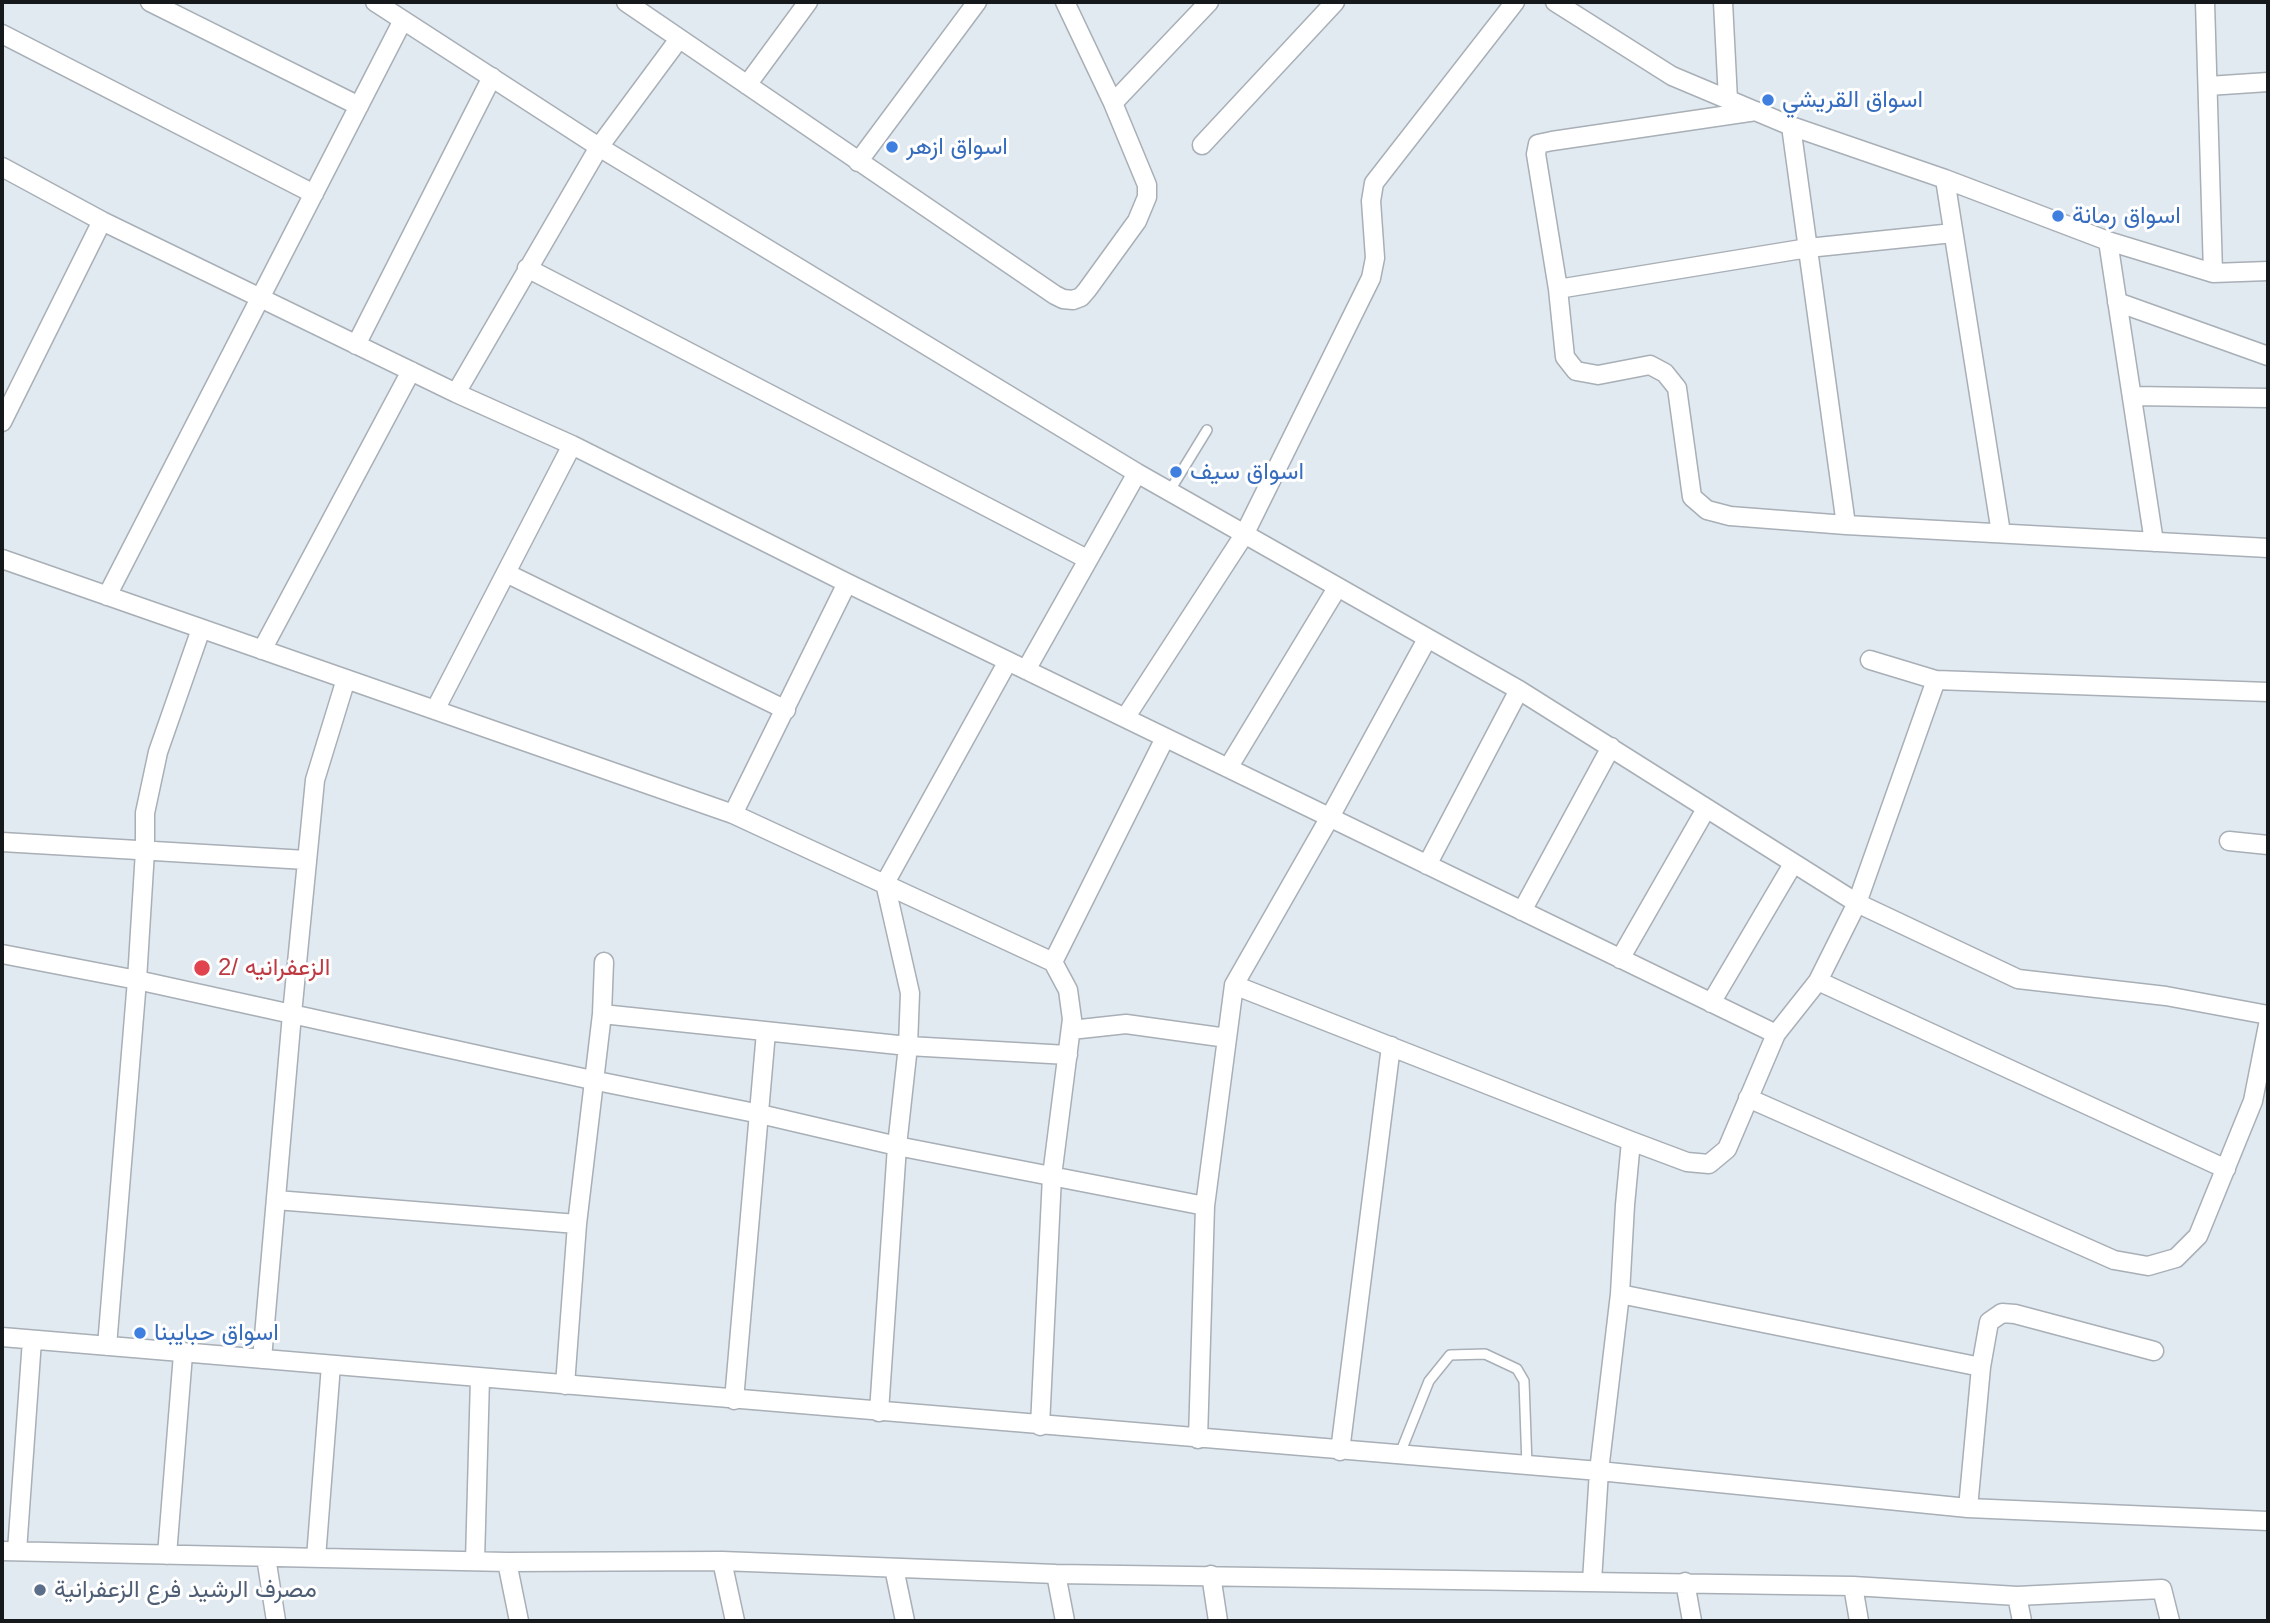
<!DOCTYPE html>
<html>
<head>
<meta charset="utf-8">
<style>
	body { margin:0 }
	#map { position:relative; width:2270px; height:1623px; overflow:hidden; background:#e2eaf1; font-family:Arial,sans-serif }
	canvas { display:block }
	.frame { position:absolute; inset:0; border:4px solid #16191c; pointer-events:none }
</style>
</head>
<body>
<div id="map">
<canvas width="2270" height="1623"></canvas>
<div class="frame"></div>
</div>
<script>
const ctx = document.querySelector('canvas').getContext('2d');
ctx.lineJoin = 'round';
const poly = rows => new Path2D(rows.map(r => 'M' + r).join(''));
function strokePath(path, color, width, dash) { ctx.strokeStyle = color; ctx.lineWidth = width; ctx.lineCap = dash ? 'butt' : 'round'; ctx.setLineDash(dash || []); ctx.stroke(path); }
function label(font, color, halo, rows, align = 'center') {
  ctx.font = font + ' Arial,Vazirmatn,sans-serif'; ctx.lineWidth = 6; ctx.setLineDash([]); ctx.textBaseline = 'middle'; ctx.strokeStyle = halo; ctx.fillStyle = color; for (const [text, x, y, turn = 0] of rows) {
    ctx.save(); ctx.translate(x, y); ctx.rotate((+turn || 0) * Math.PI / 180); ctx.textAlign = isNaN(turn) ? turn : align; if (halo) ctx.strokeText(text, 0, 0); ctx.fillText(text, 0, 0); ctx.restore();
  }
}
const service = poly([
	[1169,492,1207,430],
	[1399,1456,1429,1381,1450,1355,1485,1354,1517,1369,1524,1381,1527,1466]
]);
const minor = poly([
	[150,2,359,106],
	[375,2,599,147,1137,473,1519,690,1857,903,2018,979,2166,996,2268,1015],
	[626,2,1055,295,1063,299,1073,300,1081,297,1087,290,1137,221,1147,197,1147,185,1113,103,1065,2],
	[1555,2,1672,76,1791,126,1945,179,2108,241,2213,273,2268,271],
	[1723,2,1728,100],
	[2205,2,2213,273],
	[2,34,314,194],
	[747,85,808,2],
	[2208,86,2268,82],
	[1113,103,1209,2],
	[1756,111,1552,141,1538,144,1536,154,1558,289,1565,357,1576,371,1598,375,1650,365,1665,373,1677,388,1692,497,1707,510,1730,516,1846,525,2268,548],
	[1791,126,1846,525],
	[1202,145,1335,2],
	[858,162,977,2],
	[2,167,102,221,456,393,572,445,847,583,1776,1034],
	[1945,179,2001,533],
	[2108,241,2154,542],
	[527,268,1087,559],
	[1558,289,1808,248,1953,233],
	[2117,302,2268,356],
	[356,345,492,77],
	[456,393,599,147,679,39],
	[2132,396,2268,398],
	[2,422,102,221],
	[2,559,733,814,1053,962,1068,990,1072,1019,1052,1176,1040,1426],
	[506,573,786,710],
	[107,596,403,20],
	[262,650,411,371],
	[1870,660,1936,680,2268,692],
	[1026,670,1137,473],
	[435,710,572,445],
	[1125,718,1244,535,1371,278,1375,258,1371,201,1374,183,1515,2],
	[1228,768,1337,588],
	[733,814,847,583],
	[2229,841,2268,845],
	[2,842,306,860],
	[1427,865,1519,690],
	[1522,911,1611,747],
	[2,954,137,980,592,1080,760,1114,897,1146,1205,1206],
	[1620,959,1706,809],
	[1053,962,1165,738],
	[1818,981,2226,1169],
	[1234,985,1631,1141,1687,1162,1709,1164,1727,1149,1776,1034,1818,981,1857,903,1936,680],
	[1711,1003,1793,864],
	[602,1014,908,1046,1068,1055],
	[1071,1030,1126,1024,1227,1038],
	[1748,1098,2114,1260,2148,1266,2176,1258,2198,1236,2253,1101,2268,1025],
	[276,1200,577,1224],
	[1620,1294,1981,1367],
	[2,1337,1599,1471,1968,1508,2268,1521],
	[107,1346,137,980,145,851,145,813,158,752,201,629],
	[262,1359,292,1014,315,780,346,679],
	[565,1385,577,1224,602,1014,604,962],
	[734,1400,766,1032],
	[879,1412,897,1146,908,1046,910,993,885,883,1008,661],
	[1198,1439,1205,1206,1234,985,1330,817,1427,639],
	[1340,1451,1391,1046],
	[1968,1508,1981,1367,1989,1322,2002,1313,2015,1314,2154,1351],
	[2,1551,507,1562,722,1561,1056,1574,1853,1586,2017,1596,2162,1589,2170,1621],
	[17,1551,32,1340],
	[167,1555,183,1354],
	[266,1557,276,1621],
	[316,1558,331,1365],
	[475,1561,480,1378],
	[722,1561,735,1621],
	[507,1562,519,1621],
	[894,1568,905,1621],
	[1056,1574,1065,1621],
	[1211,1575,1218,1621],
	[1592,1581,1599,1471,1620,1294,1625,1205,1631,1141],
	[1685,1582,1692,1621],
	[1853,1586,1859,1621],
	[2017,1596,2022,1621]
]);
strokePath(service, '#a8afb6', 12);
strokePath(minor, '#a8afb6', 21);
strokePath(service, '#fff', 9);
strokePath(minor, '#fff', 18);
for (const [x, y, r, color] of [
	[1768,100,7,"#3f7fe0"],
	[892,147,7,"#3f7fe0"],
	[2058,216,7,"#3f7fe0"],
	[1176,472,7,"#3f7fe0"],
	[202,968,9,"#e0444e"],
	[140,1333,7,"#3f7fe0"],
	[40,1590,7,"#5c6f8a"]
]) { const dot = new Path2D(); dot.arc(x, y, r, 0, 2 * Math.PI); ctx.fillStyle = color; ctx.fill(dot); strokePath(dot, '#fff', 2.5); }
label('24px', '#366cbe', '#fff', [
	["اسواق القريشي",1782,100],
	["اسواق ازهر",906,147],
	["اسواق رمانة",2072,216],
	["اسواق سيف",1190,472],
	["اسواق حبايبنا",154,1333]
], 'left');
label('24px', '#be3a42', '#fff', [
	["الزعفرانيه /2",218,968]
], 'left');
label('24px', '#4e5e75', '#fff', [
	["مصرف الرشيد فرع الزعفرانية",54,1590]
], 'left');
</script>
</body>
</html>
